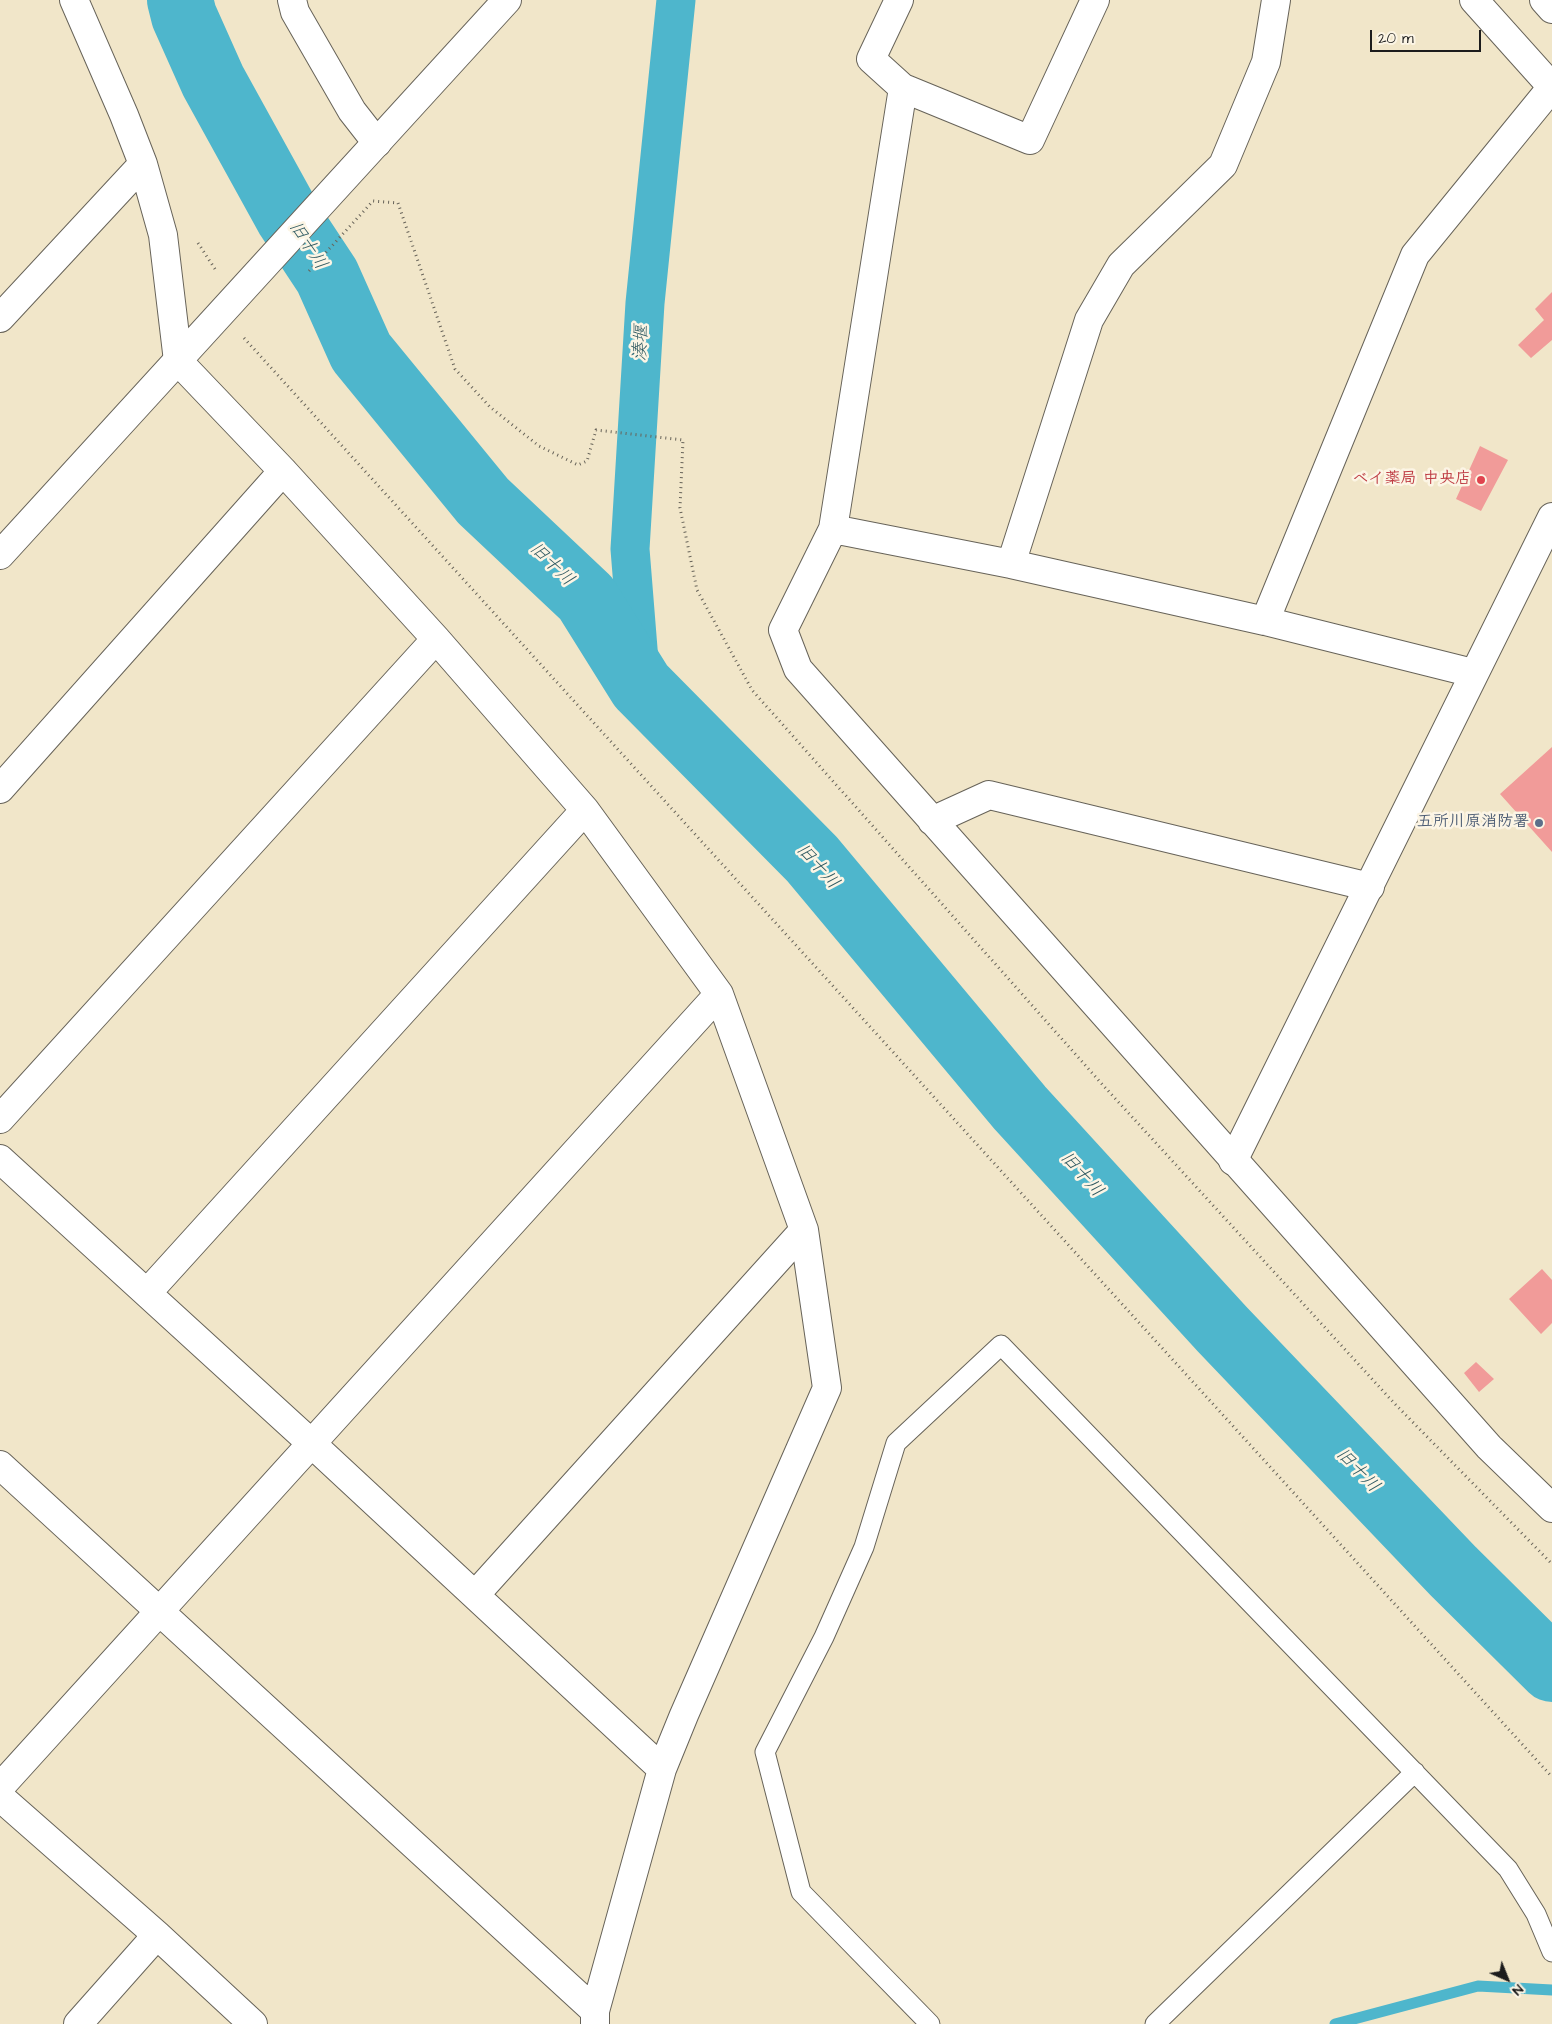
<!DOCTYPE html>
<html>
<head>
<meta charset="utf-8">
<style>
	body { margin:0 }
	#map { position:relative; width:1552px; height:2024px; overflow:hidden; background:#f1e6c9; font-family:"Architects Daughter",sans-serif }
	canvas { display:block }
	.north { position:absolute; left:1482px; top:1954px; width:50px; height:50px; -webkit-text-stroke:4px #fcf5e5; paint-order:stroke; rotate:136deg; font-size:14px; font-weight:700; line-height:20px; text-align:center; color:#1c1c1c }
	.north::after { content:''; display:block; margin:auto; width:18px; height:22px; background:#1c1c1c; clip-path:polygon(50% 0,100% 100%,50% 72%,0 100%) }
	.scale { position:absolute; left:1370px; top:30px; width:111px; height:22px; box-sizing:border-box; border:2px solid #1c1c1c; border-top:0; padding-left:6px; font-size:15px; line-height:18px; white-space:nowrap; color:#1c1c1c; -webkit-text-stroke:4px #fcf5e5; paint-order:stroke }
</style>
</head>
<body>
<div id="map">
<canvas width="1552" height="2024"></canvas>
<div class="north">N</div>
<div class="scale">20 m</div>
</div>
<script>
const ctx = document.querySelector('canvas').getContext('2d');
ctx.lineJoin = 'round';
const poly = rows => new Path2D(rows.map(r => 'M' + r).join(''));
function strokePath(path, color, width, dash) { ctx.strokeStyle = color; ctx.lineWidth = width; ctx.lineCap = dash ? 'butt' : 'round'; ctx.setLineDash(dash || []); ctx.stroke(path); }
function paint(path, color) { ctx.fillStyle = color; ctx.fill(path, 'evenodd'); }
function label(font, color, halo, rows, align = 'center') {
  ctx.font = font + ' "Architects Daughter","Klee One",sans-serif'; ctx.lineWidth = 5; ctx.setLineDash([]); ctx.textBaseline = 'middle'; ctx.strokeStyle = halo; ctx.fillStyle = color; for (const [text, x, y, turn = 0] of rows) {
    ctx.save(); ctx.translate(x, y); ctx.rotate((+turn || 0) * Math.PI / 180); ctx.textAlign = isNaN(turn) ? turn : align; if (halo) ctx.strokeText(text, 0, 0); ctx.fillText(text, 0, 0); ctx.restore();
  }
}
strokePath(poly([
	[1335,2024,1478,1986,1552,1990]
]), '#4eb6cc', 11);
strokePath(poly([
	[641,686,630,549,645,303,676,0]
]), '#4eb6cc', 39);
strokePath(poly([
	[180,0,184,16,213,81,288,217,327,276,361,352,483,501,586,598,641,686,812,859,1020,1108,1222,1329,1453,1571,1552,1669]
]), '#4eb6cc', 66);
paint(poly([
	[1552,292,1552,340,1531,358,1518,345,1544,320,1535,309],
	[1480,446,1508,460,1481,511,1456,499],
	[1552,747,1552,852,1500,794],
	[1542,1269,1552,1280,1552,1323,1541,1334,1509,1299],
	[1476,1362,1494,1379,1479,1392,1464,1373]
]), '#f19b99');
const service = poly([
	[930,2024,801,1892,765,1752,824,1637,864,1547,896,1443,1001,1345,1508,1869,1536,1914,1552,1952],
	[1155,2024,1415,1772]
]);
const minor = poly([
	[74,0,124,115,143,164,163,235,178,361,283,471,436,639,585,810,719,994,804,1230,827,1388,684,1715,662,1769,595,2011,595,2024],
	[292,0,295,12,352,111,377,143],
	[899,0,871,59,903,88,1030,140,1095,0],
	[903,88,833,529,783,630,798,669,1489,1447,1552,1508],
	[0,318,143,164],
	[833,529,1011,564,1265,621,1473,673],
	[1011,564,1089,320,1121,265,1223,165,1266,62,1276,0],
	[1265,621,1415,255,1552,87],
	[0,789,283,471],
	[932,821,989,795,1370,887],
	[0,1119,436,639],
	[0,1159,311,1443,662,1769],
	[147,1293,585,810],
	[0,1465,595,2011],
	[475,1595,804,1230],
	[0,1787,719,994],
	[0,1797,157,1935,253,2024],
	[78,2024,157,1935]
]);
const tertiary = poly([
	[1474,0,1552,87],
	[1544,0,1552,9],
	[0,555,507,0],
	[1233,1161,1552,517]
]);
strokePath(service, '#676359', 21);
strokePath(minor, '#676359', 30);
strokePath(tertiary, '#676359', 30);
strokePath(poly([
	[198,243,215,269],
	[309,271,373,201,398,203,455,369,490,407,539,446,578,465,587,461,596,430,683,440,680,508,697,590,752,690,1101,1083,1394,1403,1552,1564],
	[244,338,1552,1777]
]), '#676359', 3, [1, 4]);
strokePath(service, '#fff', 19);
strokePath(minor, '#fff', 28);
strokePath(tertiary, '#fff', 28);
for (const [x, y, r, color] of [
	[1481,480,5,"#e0444e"],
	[1539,823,5,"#5c6f8a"]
]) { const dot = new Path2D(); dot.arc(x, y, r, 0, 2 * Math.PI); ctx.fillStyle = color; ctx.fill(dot); strokePath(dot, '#fcf5e5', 2); }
label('bold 16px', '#be3a42', '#fcf5e5', [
	["ベイ薬局 中央店",1471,480]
], 'right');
label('bold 16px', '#4e5e75', '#fcf5e5', [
	["五所川原消防署",1529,823]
], 'right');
label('italic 18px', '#305a62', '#fcf5e5', [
	["旧十川",307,246,57],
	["湊堰",642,343,-87],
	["旧十川",551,565,44],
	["旧十川",817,867,48],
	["旧十川",1081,1175,48],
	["旧十川",1357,1471,46]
]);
</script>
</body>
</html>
